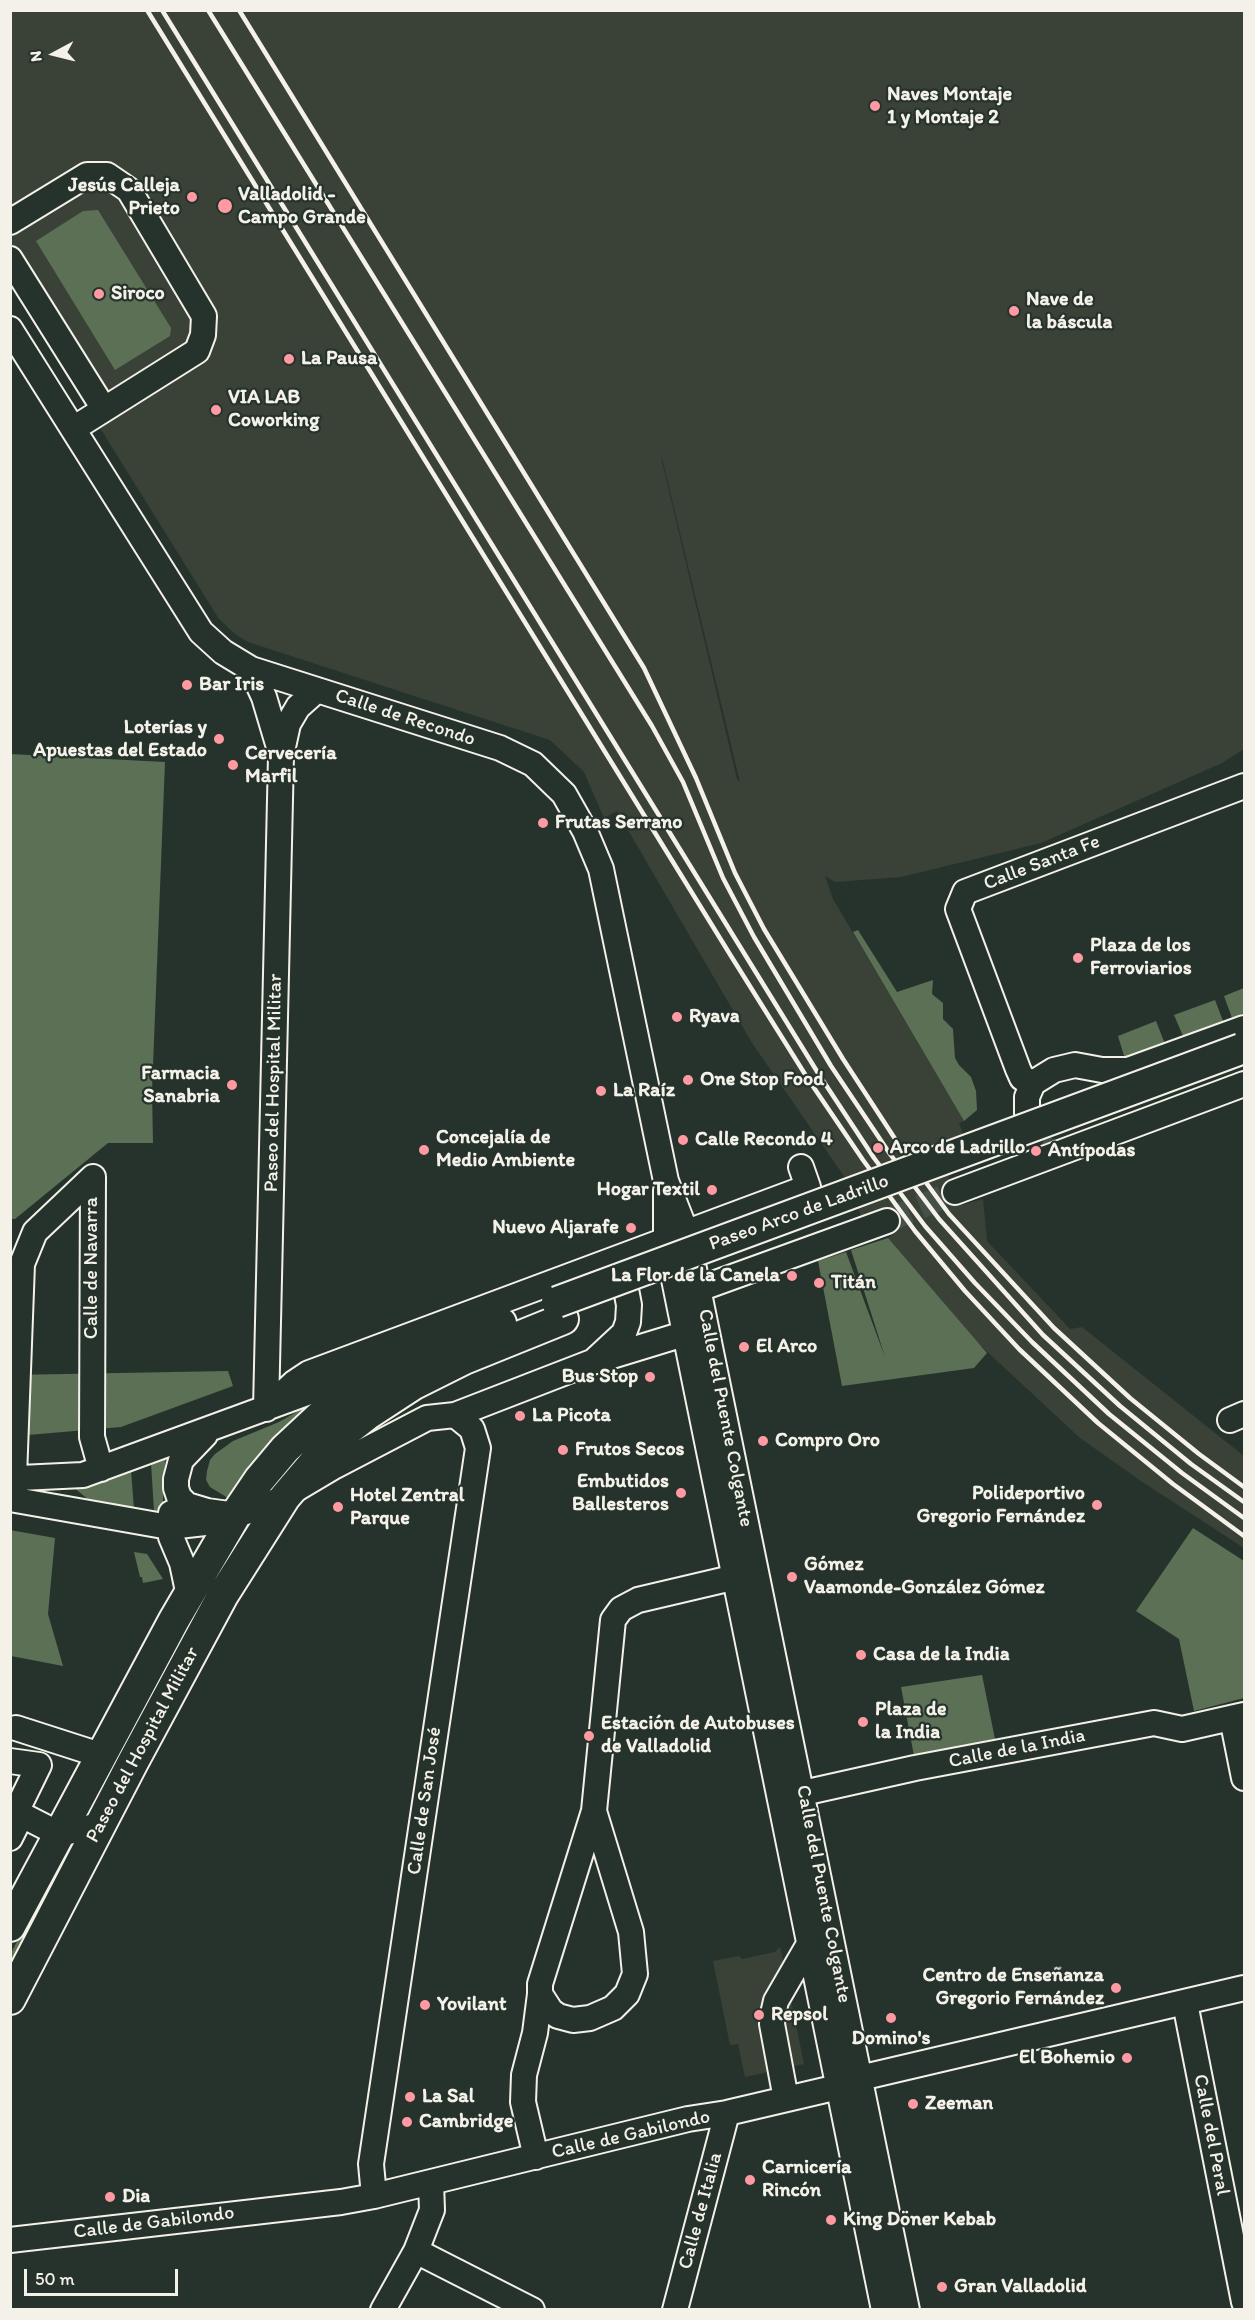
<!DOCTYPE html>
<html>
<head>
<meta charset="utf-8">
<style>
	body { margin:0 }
	#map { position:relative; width:1255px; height:2320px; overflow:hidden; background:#26332d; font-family:Itim,sans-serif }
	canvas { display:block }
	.frame { position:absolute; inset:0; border:12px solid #f4f1e8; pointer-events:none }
	.north { position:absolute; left:24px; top:24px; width:60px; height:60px; -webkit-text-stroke:4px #26332d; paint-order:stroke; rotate:263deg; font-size:16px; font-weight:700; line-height:24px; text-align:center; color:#f4f1e8 }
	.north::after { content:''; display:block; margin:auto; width:21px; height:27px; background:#f4f1e8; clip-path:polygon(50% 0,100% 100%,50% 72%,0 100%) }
	.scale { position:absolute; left:24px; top:2269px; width:154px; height:27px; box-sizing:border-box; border:3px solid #f4f1e8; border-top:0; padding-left:8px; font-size:18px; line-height:21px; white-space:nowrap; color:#f4f1e8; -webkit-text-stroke:4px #26332d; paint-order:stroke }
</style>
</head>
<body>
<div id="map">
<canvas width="1255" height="2320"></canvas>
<div class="frame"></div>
<div class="north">N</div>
<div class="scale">50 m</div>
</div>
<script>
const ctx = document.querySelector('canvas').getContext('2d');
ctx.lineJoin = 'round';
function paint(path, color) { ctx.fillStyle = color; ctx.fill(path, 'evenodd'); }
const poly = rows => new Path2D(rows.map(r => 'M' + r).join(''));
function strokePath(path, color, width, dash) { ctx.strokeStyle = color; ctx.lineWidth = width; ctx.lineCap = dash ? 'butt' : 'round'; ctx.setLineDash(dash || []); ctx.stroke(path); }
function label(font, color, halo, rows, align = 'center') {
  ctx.font = font + ' Itim,sans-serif'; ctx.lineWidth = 4.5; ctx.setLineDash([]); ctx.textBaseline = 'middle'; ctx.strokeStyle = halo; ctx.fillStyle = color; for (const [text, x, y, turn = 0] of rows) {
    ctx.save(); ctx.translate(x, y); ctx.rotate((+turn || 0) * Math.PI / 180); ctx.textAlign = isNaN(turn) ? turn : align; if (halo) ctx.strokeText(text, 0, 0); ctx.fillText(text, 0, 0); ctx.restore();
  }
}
paint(poly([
	[11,11,1244,11,1244,749,1222,763,1041,843,901,877,835,882,825,876,833,899,964,1121,959,1123,965,1139,936,1150,962,1205,983,1199,987,1241,1070,1329,1082,1327,1244,1456,1244,1548,1144,1483,1080,1438,910,1280,888,1238,898,1231,890,1211,863,1221,848,1182,752,1043,617,811,604,818,584,772,550,740,248,642,235,634,219,619,11,285],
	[661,457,662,458,740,782,737,779],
	[780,1947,804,2064,745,2077,738,2044,730,2045,713,1961,739,1956,742,1959,775,1952]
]), '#3a4238');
paint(poly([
	[98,210,171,328,170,336,115,370,36,241,83,211],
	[10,754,165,762,152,1091,153,1143,108,1143,15,1219,10,1219],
	[858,930,897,992,933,980,932,994,943,1003,943,1019,953,1029,955,1058,959,1065,971,1077,976,1091,977,1110,964,1121,853,932],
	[1244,988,1244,1013,1232,1018,1224,996],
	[1215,1000,1223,1021,1183,1036,1174,1015],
	[1156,1021,1165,1044,1125,1059,1118,1036],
	[888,1238,987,1353,974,1368,842,1386,818,1261,846,1252,885,1357,851,1250],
	[228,1371,233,1386,121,1427,28,1435,11,1433,10,1375],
	[307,1406,246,1473,228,1498,210,1487,206,1480,207,1471,210,1460,215,1454,233,1441,279,1422],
	[166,1457,163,1482,163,1510,154,1511,151,1463],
	[131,1470,134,1509,90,1501,72,1486],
	[1193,1528,1244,1561,1244,1698,1194,1711,1179,1639,1136,1611],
	[10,1530,55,1538,48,1614,63,1666,11,1656],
	[134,1552,147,1554,163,1579,143,1583,142,1577,140,1577],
	[982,1675,995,1739,914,1756,901,1687],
	[86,1837,11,1979,11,1953,69,1841]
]), '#5b7054');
strokePath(poly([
	[1027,1114,1031,1138,1041,1147,1057,1153],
	[887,1221,955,1192]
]), '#455049', 24, [24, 12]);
const minor = poly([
	[10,222,87,175,107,175,129,190,204,316,203,335,197,351,73,429],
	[10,259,104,409],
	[10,329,201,632,223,652,251,669,500,748,533,764,564,794,585,831,601,869,666,1181,686,1232,692,1259,907,2310],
	[251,669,264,697,281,754],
	[1033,1083,1022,1078,1018,1069,958,909,965,892,1244,786],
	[1033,1083,1054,1070,1075,1065,1102,1070,1128,1070,1244,1028],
	[1027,1114,1027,1097,1033,1083],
	[666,1191,666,1240,884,2310],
	[955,1192,1244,1084],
	[699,1289,887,1221],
	[596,1359,624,1333,628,1322,629,1305,624,1279,618,1271,610,1268],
	[266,1409,281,756,288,724,298,707,317,690],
	[266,1409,294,1383,309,1373,808,1187,801,1167],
	[1230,1420,1244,1414],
	[205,1435,181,1460,176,1479,176,1488,179,1497,187,1505,207,1511,229,1514],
	[10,1476,20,1478,83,1475,345,1379,377,1370],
	[14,1477,22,1264,35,1232,93,1177,92,1437,101,1469],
	[10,1499,169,1527,214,1522,271,1504,335,1466,427,1418,455,1415,592,1362,700,1329],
	[171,1513,169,1527,171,1537,182,1563,189,1596],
	[1232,1718,1244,1778],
	[16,1728,100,1755],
	[10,1761,39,1765,16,1812],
	[803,1793,915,1768,1154,1723,1182,1729,1244,1715],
	[10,1809,59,1834,100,1825],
	[594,1811,631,1932,635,1974,627,1994,613,2008,590,2018,573,2020,558,2016,551,2011,540,1994,540,1984,594,1811,613,1620,621,1609,638,1600,736,1577],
	[10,1838,22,1814],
	[1185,2003,1244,2302],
	[786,2099,772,2024,773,2014,776,2001,809,1944],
	[536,2157,523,2102,524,2075,535,2033,540,1994],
	[374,2196,371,2164,478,1448,472,1429,455,1415],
	[10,2240,341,2202,374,2196,688,2119,727,2113,838,2087,860,2078,1244,1988],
	[416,2251,532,2310],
	[383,2310,416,2251,432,2210,431,2183],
	[675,2310,727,2113]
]);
const major = poly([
	[10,1926,174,1620,236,1514,259,1480,285,1449,328,1409,394,1366,501,1323],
	[10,1999,133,1762,223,1595,285,1497,331,1443,368,1414,414,1384,464,1359,563,1319]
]);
strokePath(minor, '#f4f1e8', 28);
strokePath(major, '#f4f1e8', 34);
strokePath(minor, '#26332d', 24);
strokePath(major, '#26332d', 30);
strokePath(poly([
	[147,10,731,956,808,1079,863,1160,915,1231,965,1291,1019,1349,1098,1423,1173,1484,1244,1536],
	[162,10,818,1073,874,1158,925,1226,975,1283,1032,1342,1109,1414,1182,1473,1244,1518],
	[208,10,652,726,683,782,723,878,754,937,831,1066,890,1154,939,1219,1043,1335,1120,1406,1191,1464,1244,1502],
	[239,10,644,668,696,778,735,873,764,929,843,1059,903,1151,949,1214,1054,1328,1130,1398,1199,1454,1244,1487]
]), '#f4f1e8', 4.5);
const majorBridge = poly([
	[557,1302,1241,1049]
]);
strokePath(majorBridge, '#f4f1e8', 34, []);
strokePath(majorBridge, '#26332d', 30);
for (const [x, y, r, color] of [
	[875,106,6,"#ff9aa2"],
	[192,197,6,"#ff9aa2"],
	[225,206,8,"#ff9aa2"],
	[99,294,6,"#ff9aa2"],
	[1014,311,6,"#ff9aa2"],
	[289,359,6,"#ff9aa2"],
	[216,410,6,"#ff9aa2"],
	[187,685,6,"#ff9aa2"],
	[219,739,6,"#ff9aa2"],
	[233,765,6,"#ff9aa2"],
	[543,823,6,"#ff9aa2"],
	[1078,958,6,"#ff9aa2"],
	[677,1017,6,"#ff9aa2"],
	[688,1080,6,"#ff9aa2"],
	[232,1085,6,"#ff9aa2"],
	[601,1091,6,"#ff9aa2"],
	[683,1140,6,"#ff9aa2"],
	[878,1148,6,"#ff9aa2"],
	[424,1150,6,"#ff9aa2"],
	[1036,1151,6,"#ff9aa2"],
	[712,1190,6,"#ff9aa2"],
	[631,1228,6,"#ff9aa2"],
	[792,1276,6,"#ff9aa2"],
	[819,1283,6,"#ff9aa2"],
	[744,1347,6,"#ff9aa2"],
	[650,1377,6,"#ff9aa2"],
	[520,1416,6,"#ff9aa2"],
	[763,1441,6,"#ff9aa2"],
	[563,1450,6,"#ff9aa2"],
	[681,1493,6,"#ff9aa2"],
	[1097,1505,6,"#ff9aa2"],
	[338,1507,6,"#ff9aa2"],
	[792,1577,6,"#ff9aa2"],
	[861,1655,6,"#ff9aa2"],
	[863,1722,6,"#ff9aa2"],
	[589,1736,6,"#ff9aa2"],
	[1116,1988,6,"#ff9aa2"],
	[425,2005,6,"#ff9aa2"],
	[759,2015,6,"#ff9aa2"],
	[891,2018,6,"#ff9aa2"],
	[1127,2058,6,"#ff9aa2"],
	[410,2097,6,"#ff9aa2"],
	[913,2104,6,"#ff9aa2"],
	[407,2122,6,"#ff9aa2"],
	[750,2180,6,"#ff9aa2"],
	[110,2197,6,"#ff9aa2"],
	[831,2220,6,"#ff9aa2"],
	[942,2287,6,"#ff9aa2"]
]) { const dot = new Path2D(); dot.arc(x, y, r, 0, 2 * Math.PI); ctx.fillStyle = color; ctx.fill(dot); strokePath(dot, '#26332d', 2); }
label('bold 20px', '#f4f1e8', '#26332d', [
	["Naves Montaje",887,95],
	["1 y Montaje 2",887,118],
	["Jesús Calleja",180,186,"right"],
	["Prieto",180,209,"right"],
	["Valladolid -",238,195],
	["Campo Grande",238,218],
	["Siroco",111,294],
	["Nave de",1026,300],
	["la báscula",1026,323],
	["La Pausa",301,359],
	["VIA LAB",228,398],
	["Coworking",228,421],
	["Bar Iris",199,685],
	["Loterías y",207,728,"right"],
	["Apuestas del Estado",207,751,"right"],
	["Cervecería",245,754],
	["Marfil",245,777],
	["Frutas Serrano",555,823],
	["Plaza de los",1090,946],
	["Ferroviarios",1090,969],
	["Ryava",689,1017],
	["Farmacia",220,1074,"right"],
	["Sanabria",220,1097,"right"],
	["One Stop Food",700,1080],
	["La Raíz",613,1091],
	["Concejalía de",436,1138],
	["Medio Ambiente",436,1161],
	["Calle Recondo 4",695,1140],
	["Arco de Ladrillo",890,1148],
	["Antípodas",1048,1151],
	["Hogar Textil",700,1190,"right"],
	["Nuevo Aljarafe",619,1228,"right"],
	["La Flor de la Canela",780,1276,"right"],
	["Titán",831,1283],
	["El Arco",756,1347],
	["Bus Stop",638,1377,"right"],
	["La Picota",532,1416],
	["Compro Oro",775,1441],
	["Frutos Secos",575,1450],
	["Embutidos",669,1482,"right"],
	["Ballesteros",669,1505,"right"],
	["Polideportivo",1085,1494,"right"],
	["Gregorio Fernández",1085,1517,"right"],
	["Hotel Zentral",350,1496],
	["Parque",350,1519],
	["Gómez",804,1565],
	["Vaamonde-González Gómez",804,1588],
	["Casa de la India",873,1655],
	["Plaza de",875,1710],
	["la India",875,1733],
	["Estación de Autobuses",601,1724],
	["de Valladolid",601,1747],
	["Centro de Enseñanza",1104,1976,"right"],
	["Gregorio Fernández",1104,1999,"right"],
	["Yovilant",437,2005],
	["Repsol",771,2015],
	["Domino's",891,2039,"center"],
	["El Bohemio",1115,2058,"right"],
	["La Sal",422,2097],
	["Zeeman",925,2104],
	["Cambridge",419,2122],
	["Carnicería",762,2168],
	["Rincón",762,2191],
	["Dia",122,2197],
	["King Döner Kebab",843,2220],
	["Gran Valladolid",954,2287]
], 'left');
label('20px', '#f4f1e8', '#26332d', [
	["Calle de Recondo",405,718,18],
	["Calle Santa Fe",1042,863,-21],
	["Paseo del Hospital Militar",274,1083,-89],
	["Paseo Arco de Ladrillo",799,1213,-20],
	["Calle de Navarra",92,1268,-90],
	["Calle del Puente Colgante",725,1418,79],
	["Paseo del Hospital Militar",143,1745,-62],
	["Calle de la India",1017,1749,-11],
	["Calle de San José",425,1801,-82],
	["Calle del Puente Colgante",823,1894,79],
	["Calle de Gabilondo",631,2135,-13],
	["Calle del Peral",1211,2135,79],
	["Calle de Italia",701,2211,-75],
	["Calle de Gabilondo",154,2223,-7]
]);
</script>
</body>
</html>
